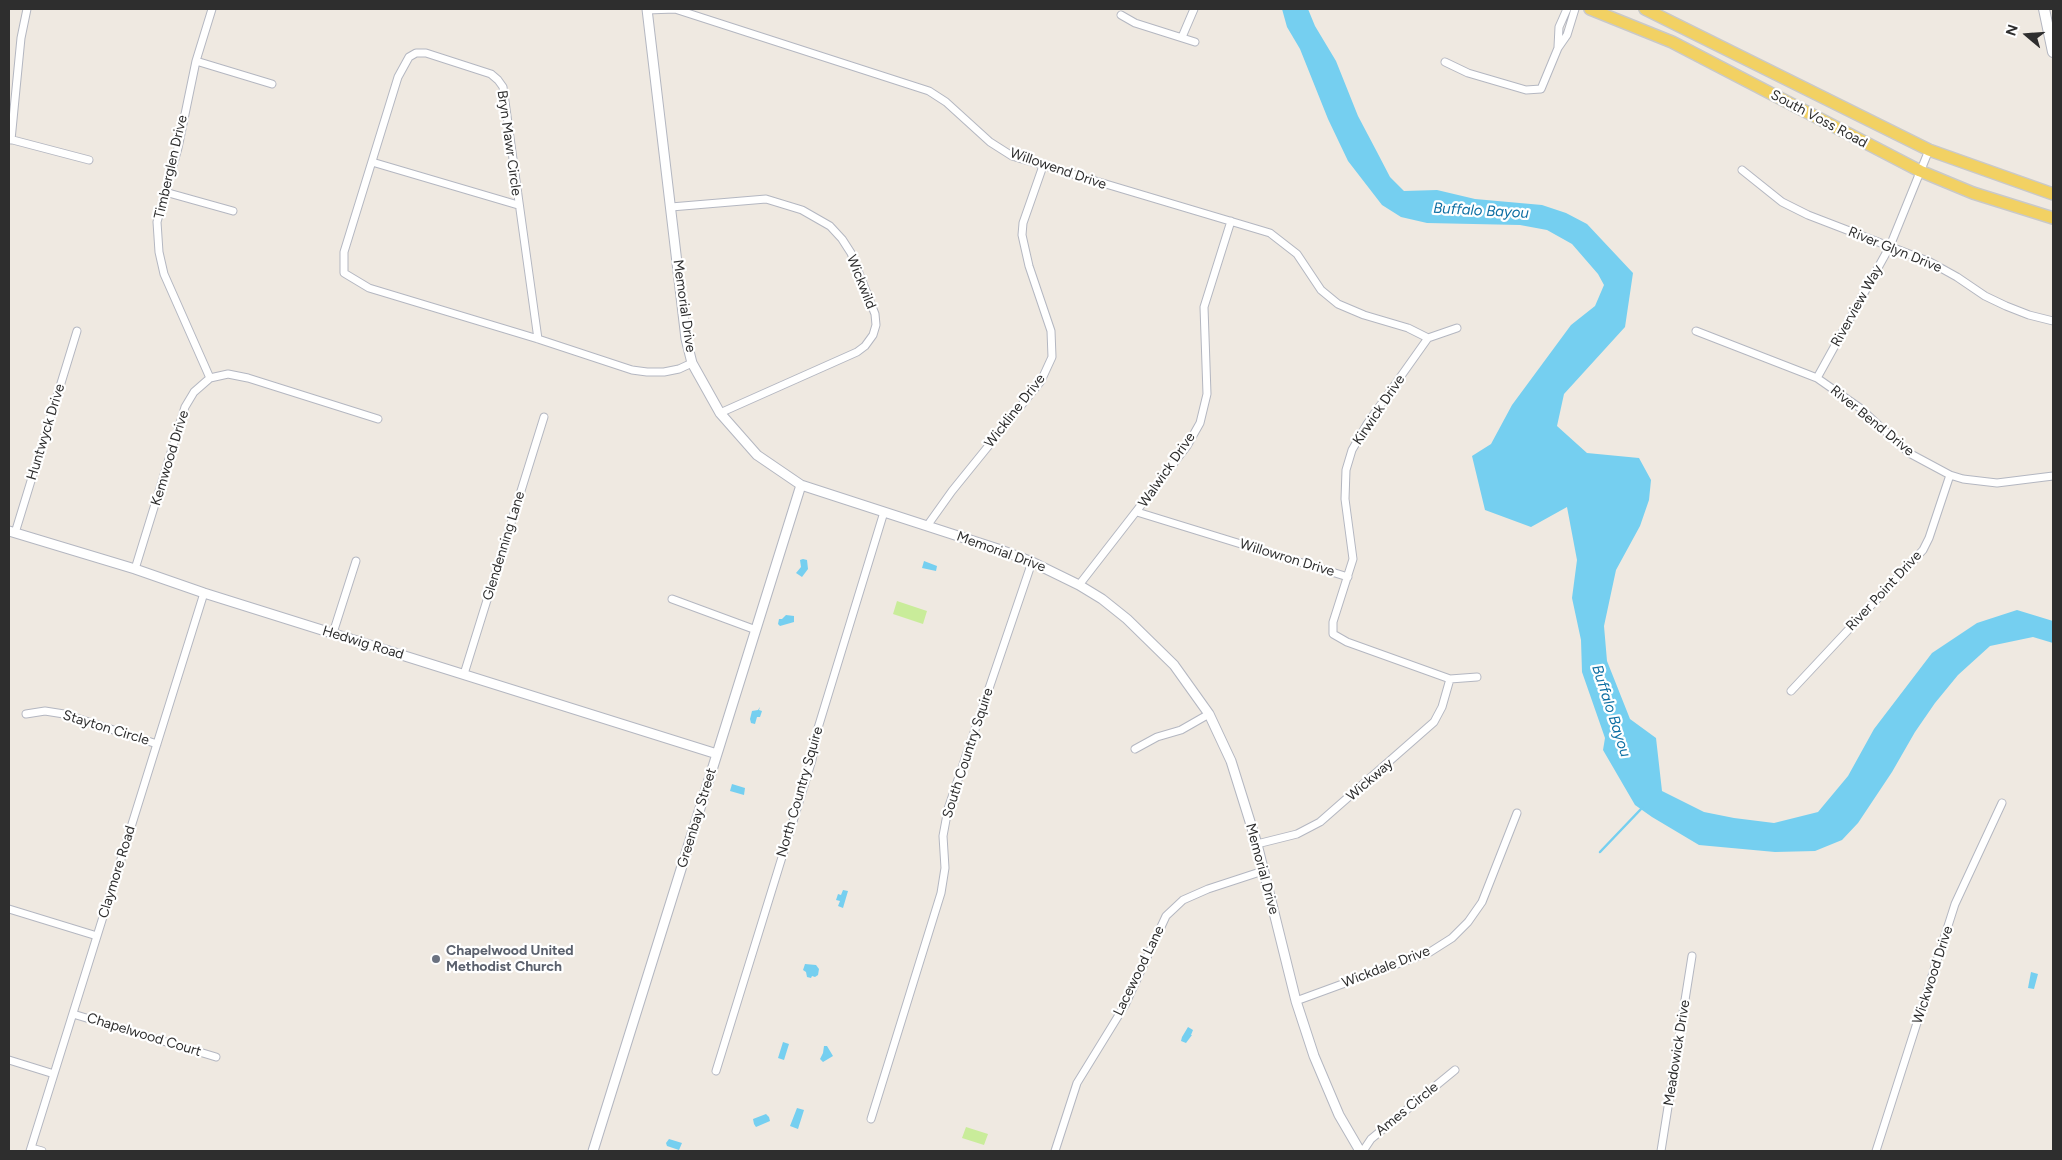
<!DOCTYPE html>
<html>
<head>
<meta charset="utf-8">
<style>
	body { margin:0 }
	#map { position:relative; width:2062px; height:1160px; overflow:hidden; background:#efe9e1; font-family:Figtree,sans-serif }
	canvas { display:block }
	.frame { position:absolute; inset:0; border:10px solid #2e2e2e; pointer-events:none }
	.north { position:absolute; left:2002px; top:10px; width:50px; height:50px; -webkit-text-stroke:4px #fff; paint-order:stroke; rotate:288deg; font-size:14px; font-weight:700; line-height:20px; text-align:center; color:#2e2e2e }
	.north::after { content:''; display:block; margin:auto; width:18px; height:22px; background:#2e2e2e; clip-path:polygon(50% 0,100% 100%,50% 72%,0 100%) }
</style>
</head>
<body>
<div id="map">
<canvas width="2062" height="1160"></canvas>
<div class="frame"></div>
<div class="north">N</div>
</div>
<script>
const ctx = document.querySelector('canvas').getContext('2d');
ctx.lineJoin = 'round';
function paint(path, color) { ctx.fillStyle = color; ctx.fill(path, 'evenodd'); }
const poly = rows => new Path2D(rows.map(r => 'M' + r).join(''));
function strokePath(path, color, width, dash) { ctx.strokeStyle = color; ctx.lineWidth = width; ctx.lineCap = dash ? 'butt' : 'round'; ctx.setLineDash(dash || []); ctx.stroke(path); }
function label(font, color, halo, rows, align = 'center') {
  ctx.font = font + ' Figtree,sans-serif'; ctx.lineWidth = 4.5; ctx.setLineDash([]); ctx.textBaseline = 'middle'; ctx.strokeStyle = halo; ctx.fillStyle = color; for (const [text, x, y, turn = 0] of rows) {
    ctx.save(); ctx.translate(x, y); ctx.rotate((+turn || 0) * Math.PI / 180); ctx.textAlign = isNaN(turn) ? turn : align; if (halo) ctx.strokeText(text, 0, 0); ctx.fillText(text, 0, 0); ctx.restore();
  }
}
paint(poly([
	[897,601,927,611,923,624,893,614],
	[966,1127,988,1134,984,1145,962,1138]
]), '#c9ec9a');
paint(poly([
	[1282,9,1308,9,1315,26,1336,61,1358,116,1377,152,1390,177,1404,191,1437,190,1475,199,1542,205,1566,213,1587,224,1633,273,1625,327,1564,394,1557,426,1587,453,1639,458,1651,480,1649,500,1640,526,1616,570,1604,626,1607,661,1630,719,1656,738,1662,791,1704,812,1734,818,1774,823,1818,812,1848,776,1874,729,1932,653,1977,623,2017,610,2053,621,2053,643,2033,637,1990,646,1958,675,1935,703,1915,732,1892,772,1858,823,1842,840,1815,851,1775,852,1699,845,1652,817,1635,805,1603,750,1605,738,1582,672,1581,640,1572,598,1577,560,1567,507,1531,527,1485,510,1472,456,1491,444,1512,405,1571,325,1595,306,1604,285,1598,274,1572,244,1547,230,1520,225,1427,223,1401,217,1382,205,1348,161,1328,119,1300,49,1287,27],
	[803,559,807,560,808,569,802,577,796,573,801,567,800,560],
	[924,561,937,566,936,571,922,568],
	[786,615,794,616,794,622,780,626,778,624,779,619,782,619],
	[760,707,759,710,762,711,760,717,757,717,755,724,751,723,750,719,752,711,758,710],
	[732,784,745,788,744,795,730,791],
	[843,890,848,891,843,908,838,906,840,901,836,900,838,894,841,895],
	[805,964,816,965,819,969,818,975,815,977,812,976,811,978,807,977,806,972,803,970],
	[2031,972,2038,974,2034,989,2028,988],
	[1188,1027,1193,1030,1191,1035,1192,1035,1186,1043,1181,1041,1182,1037],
	[783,1042,789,1044,784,1060,778,1058],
	[824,1046,827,1046,833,1056,823,1062,820,1059,823,1053],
	[797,1108,804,1110,798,1129,790,1126],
	[766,1114,769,1117,770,1121,756,1127,754,1124,753,1119],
	[669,1139,682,1143,679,1150,667,1146,666,1143]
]), '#75cff0');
strokePath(poly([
	[1600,852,1642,808]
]), '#75cff0', 2.5);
const minor = poly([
	[647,10,675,9,929,91,946,102,990,142,1012,156,1270,233,1297,254,1321,290,1338,304,1364,315,1408,328,1428,338],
	[1121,15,1135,23,1195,42],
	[1182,37,1194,9],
	[1558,47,1559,27,1567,9],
	[196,61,272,84],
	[1445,62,1468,73,1526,90,1541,89,1558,48,1567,35,1575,9],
	[9,139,89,160],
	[11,140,21,38,27,9],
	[372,162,518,205],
	[1742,170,1782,202,1808,215,1930,262,1957,277,1985,296,2006,306,2029,315,2053,321],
	[165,192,233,211],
	[671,207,766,199,802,210,830,226,842,239,851,253,875,314,876,325,873,335,865,346,857,352,720,413],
	[1457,328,1428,338,1367,424,1352,450,1346,470,1345,499,1353,559,1333,622,1333,634,1347,642,1450,679,1477,677],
	[1696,331,1817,378,1860,408,1909,453,1950,475,1963,479,1997,483,2053,476],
	[538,339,503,87,498,80,491,74,426,53,416,53,409,57,398,77,344,252,344,273,369,288,538,339,632,370,647,372,664,372,679,369,692,363],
	[210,378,164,274,159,252,157,222,178,148,196,61,212,9],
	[1817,378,1890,246,1929,150],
	[1137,512,1348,577],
	[927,526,952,491,1041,381,1052,357,1051,331,1029,266,1022,235,1023,223,1043,166],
	[15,533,77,331],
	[135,569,185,407,194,392,210,378,228,374,248,378,378,419],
	[1079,585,1187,446,1200,423,1207,394,1204,307,1231,221],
	[672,599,756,630],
	[333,633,356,561],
	[464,674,544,417],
	[1791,691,1923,550,1929,538,1950,475],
	[26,714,45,711,64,714,157,744],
	[1135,749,1157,737,1181,730,1209,714],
	[1257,844,1297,834,1320,822,1434,722,1442,707,1450,679],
	[9,909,97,936],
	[1296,1001,1430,952,1452,938,1468,922,1482,902,1517,813],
	[73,1014,216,1057],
	[9,1060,54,1074],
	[716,1071,812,760,818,728,884,512],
	[871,1119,941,893,945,868,943,836,948,809,1032,562],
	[31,1148,42,1151],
	[30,1151,204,593],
	[1055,1151,1077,1083,1125,1005,1166,916,1183,900,1208,889,1263,871],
	[1363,1151,1371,1139,1455,1070],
	[1661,1151,1692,956],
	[1876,1151,1955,904,2002,803]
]);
const tertiary = poly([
	[647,9,686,339,692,363,720,413,757,455,801,485,998,549,1032,562,1079,585,1102,599,1127,619,1174,665,1209,714,1231,761,1257,844,1296,1001,1314,1056,1339,1115,1360,1151],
	[9,531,135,569,204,593,717,754],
	[593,1151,801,485]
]);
const secondary = poly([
	[2044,9,2053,52]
]);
const primary = poly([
	[1590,9,1672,42,1920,171,1973,193,2053,218],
	[1645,9,1929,150,2053,194]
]);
strokePath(minor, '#b4b7c1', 9);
strokePath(tertiary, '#b4b7c1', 11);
strokePath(secondary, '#b4b7c1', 12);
strokePath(primary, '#c9c9c9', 14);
strokePath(minor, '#fff', 7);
strokePath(tertiary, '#fff', 9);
strokePath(secondary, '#fff', 10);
strokePath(primary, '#f2d163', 11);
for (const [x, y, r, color] of [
	[436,959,5,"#6b7280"]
]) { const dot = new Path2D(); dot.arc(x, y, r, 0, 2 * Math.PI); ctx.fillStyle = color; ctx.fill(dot); strokePath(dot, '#fff', 2); }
label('14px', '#2e2e2e', '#fff', [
	["South Voss Road",1819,119,28],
	["Bryn Mawr Circle",509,143,82],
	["Timberglen Drive",171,167,-77],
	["Willowend Drive",1058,169,19],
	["River Glyn Drive",1895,250,22],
	["Wickwild",861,282,68],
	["Memorial Drive",684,306,82],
	["Riverview Way",1857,306,-61],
	["Kirwick Drive",1379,410,-56],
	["Wickline Drive",1015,411,-52],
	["River Bend Drive",1872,421,39],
	["Huntwyck Drive",46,432,-73],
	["Kemwood Drive",170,458,-73],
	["Walwick Drive",1167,470,-55],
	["Glendenning Lane",504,546,-73],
	["Memorial Drive",1001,552,20],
	["Willowron Drive",1287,558,17],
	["River Point Drive",1884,591,-47],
	["Hedwig Road",363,643,17],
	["Stayton Circle",106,728,17],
	["South Country Squire",968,753,-72],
	["Wickway",1370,780,-41],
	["North Country Squire",800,792,-74],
	["Greenbay Street",697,818,-73],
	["Memorial Drive",1262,869,75],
	["Claymore Road",117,872,-73],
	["Wickdale Drive",1386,967,-21],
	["Lacewood Lane",1139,971,-64],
	["Wickwood Drive",1933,975,-72],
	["Chapelwood Court",144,1035,17],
	["Meadowick Drive",1677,1053,-81],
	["Ames Circle",1407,1109,-39]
]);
label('bold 14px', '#5b616d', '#fff', [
	["Chapelwood United",446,951],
	["Methodist Church",446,967]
], 'left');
label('italic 15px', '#0d6fa3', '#fff', [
	["Buffalo Bayou",1481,211,3],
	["Buffalo Bayou",1611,711,72]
]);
</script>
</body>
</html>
